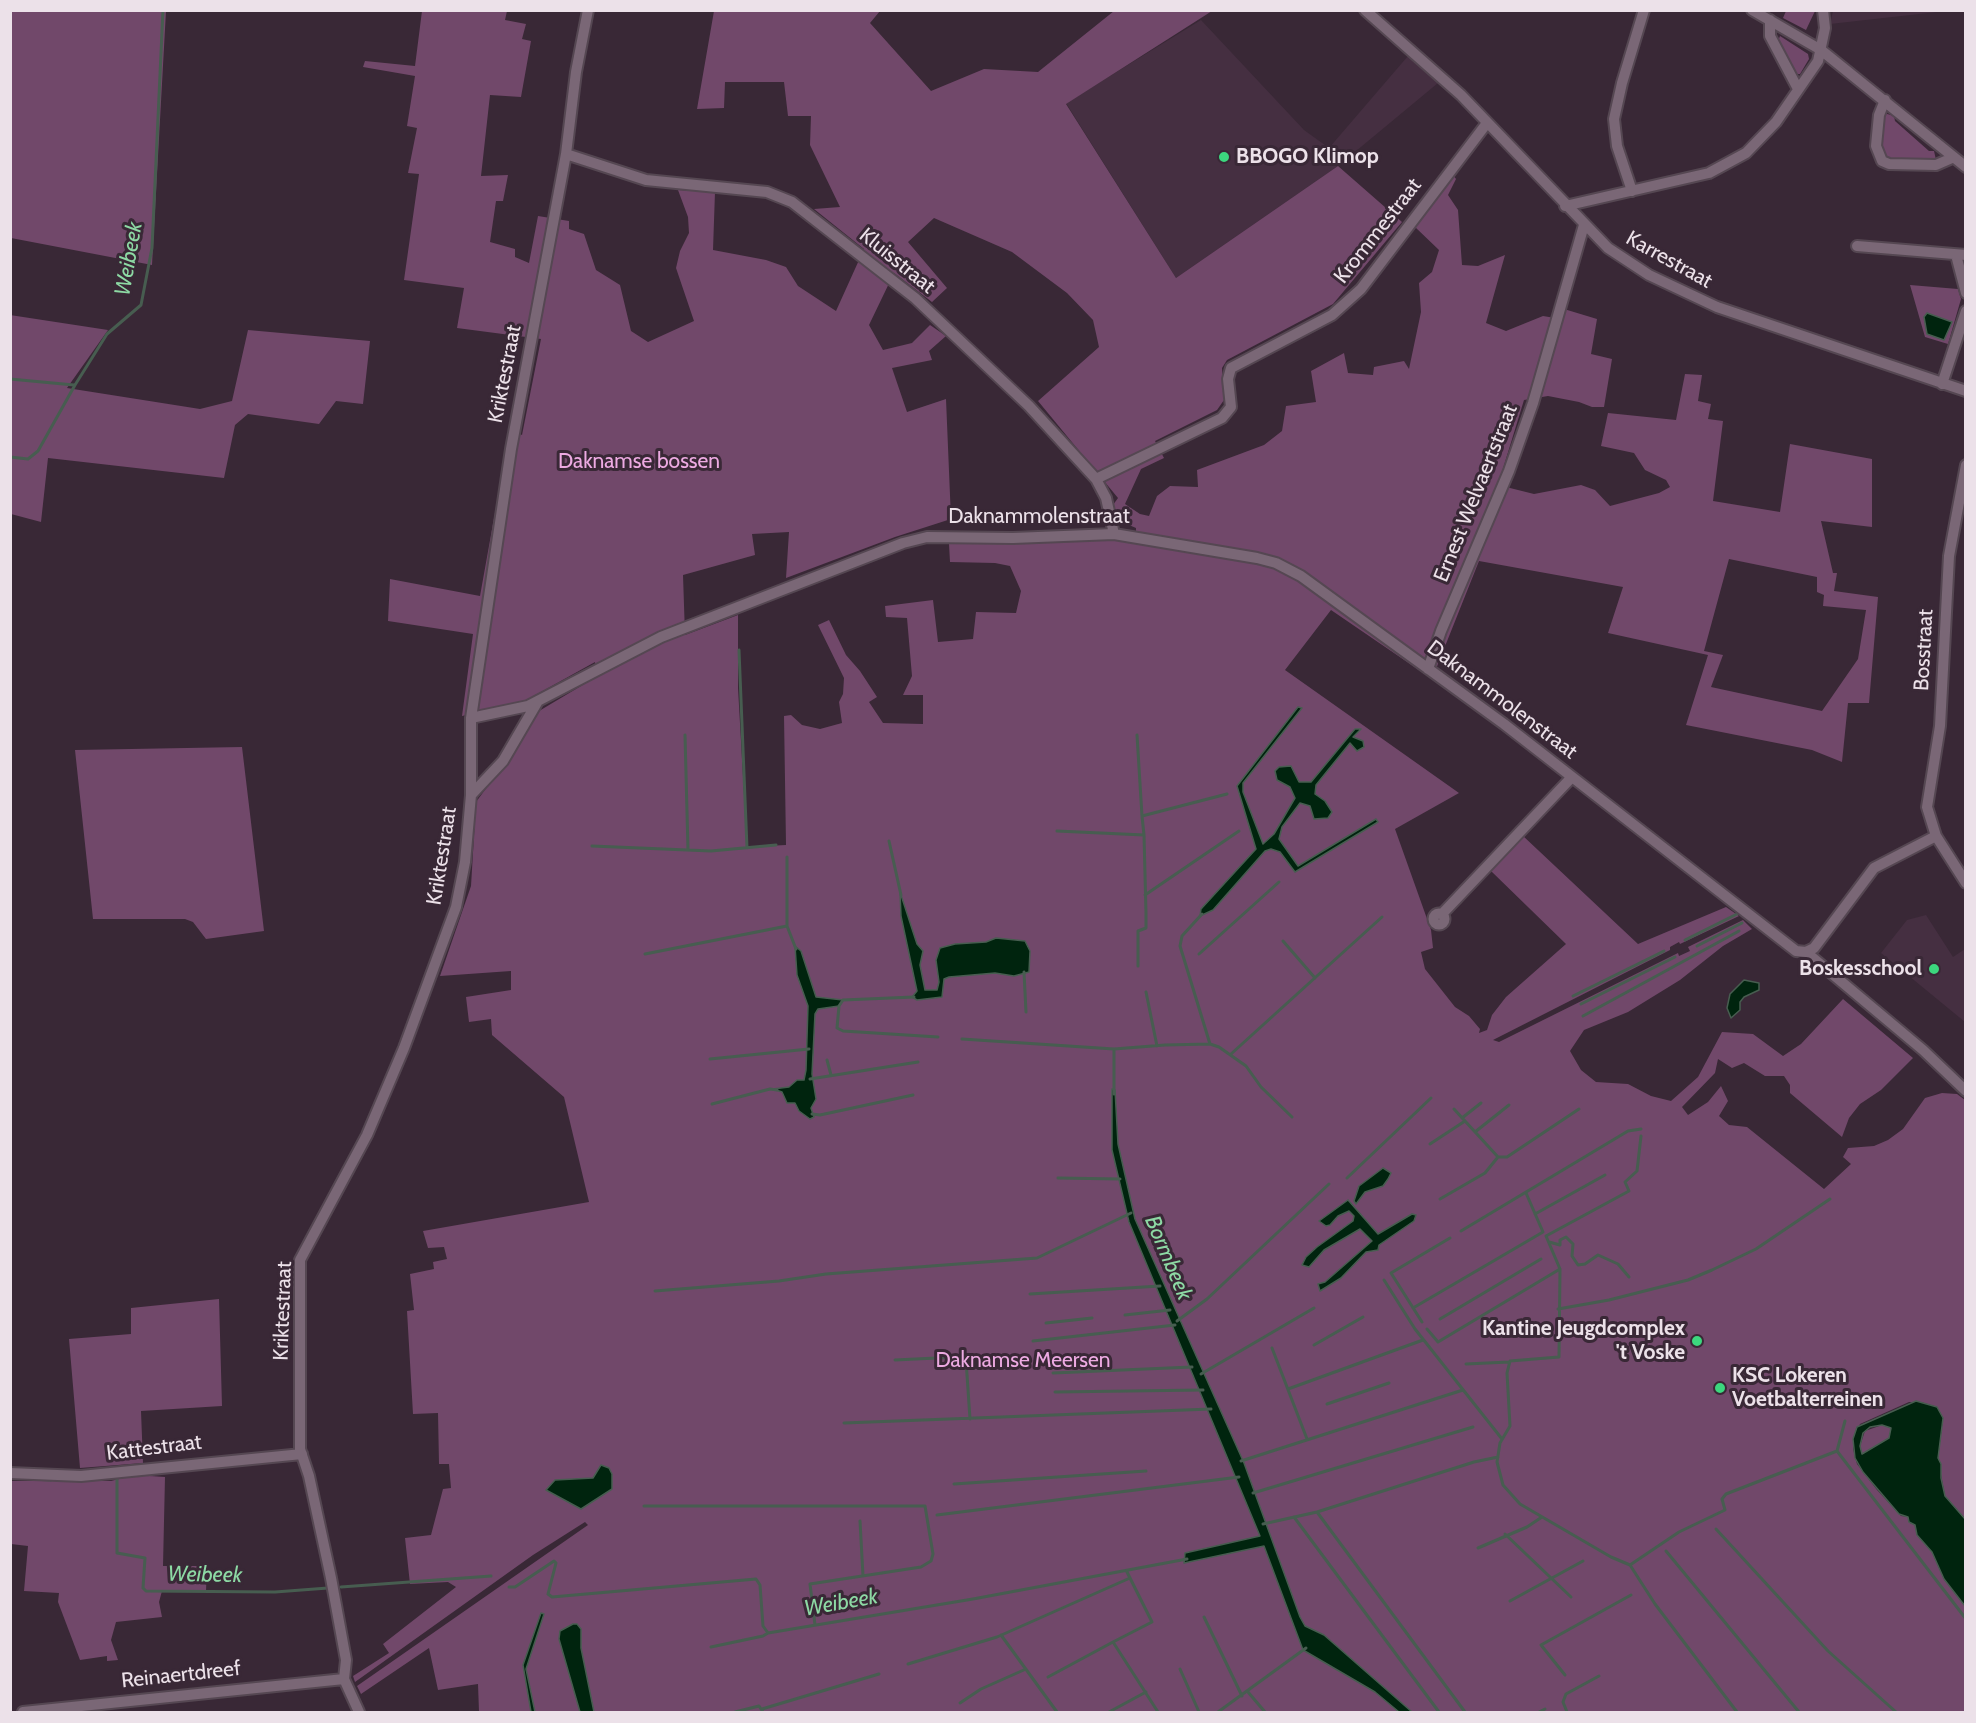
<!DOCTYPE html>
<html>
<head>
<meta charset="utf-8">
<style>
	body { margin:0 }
	#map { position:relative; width:1976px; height:1723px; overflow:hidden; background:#392836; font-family:Cabin,sans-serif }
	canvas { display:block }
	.frame { position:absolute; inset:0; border:12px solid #ece1e9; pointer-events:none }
</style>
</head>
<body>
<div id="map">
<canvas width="1976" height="1723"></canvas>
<div class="frame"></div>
</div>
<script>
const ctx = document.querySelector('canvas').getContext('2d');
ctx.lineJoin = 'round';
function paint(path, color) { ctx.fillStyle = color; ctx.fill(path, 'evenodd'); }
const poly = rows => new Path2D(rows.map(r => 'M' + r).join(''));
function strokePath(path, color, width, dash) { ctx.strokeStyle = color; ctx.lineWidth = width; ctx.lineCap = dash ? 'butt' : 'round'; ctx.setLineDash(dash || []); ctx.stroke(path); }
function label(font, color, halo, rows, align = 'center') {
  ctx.font = font + ' Cabin,sans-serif'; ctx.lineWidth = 6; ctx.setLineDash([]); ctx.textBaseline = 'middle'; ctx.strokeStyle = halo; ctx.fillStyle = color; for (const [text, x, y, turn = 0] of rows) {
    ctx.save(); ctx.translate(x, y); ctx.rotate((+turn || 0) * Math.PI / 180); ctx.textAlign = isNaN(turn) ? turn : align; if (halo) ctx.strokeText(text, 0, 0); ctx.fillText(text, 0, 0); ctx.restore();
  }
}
paint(poly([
	[1833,11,1833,10,1946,11,1830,24],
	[1201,20,1304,130,1329,148,1408,56,1438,83,1338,166,1176,278,1066,103],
	[1926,915,1953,957,1965,949,1965,1022,1881,953,1907,920]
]), '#452f41');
paint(poly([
	[10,11,166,11,152,265,11,238],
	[422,11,507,11,505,20,526,24,522,39,531,41,521,97,490,95,481,176,508,175,503,201,496,201,490,242,515,249,515,257,529,263,538,216,569,221,569,229,584,234,596,270,620,285,631,331,648,342,694,321,676,268,680,251,689,233,688,217,678,190,715,192,713,250,766,260,786,267,798,286,836,311,864,249,814,209,840,207,810,145,811,116,788,116,784,82,725,82,724,108,697,109,714,11,880,11,870,23,931,91,984,69,1038,72,1114,11,1212,11,1066,104,1176,278,1338,166,1402,222,1333,304,1227,360,1222,368,1224,400,1217,410,1155,441,1164,458,1141,469,1125,504,1140,514,1149,516,1157,496,1170,486,1198,487,1197,470,1264,445,1282,431,1286,406,1316,402,1311,371,1344,353,1348,373,1373,375,1374,367,1404,361,1409,369,1421,312,1419,283,1432,272,1439,250,1415,227,1453,175,1456,179,1448,195,1458,210,1462,265,1478,266,1505,255,1486,323,1506,331,1543,316,1561,319,1564,309,1597,319,1591,354,1612,359,1604,407,1592,407,1579,402,1548,396,1524,400,1498,485,1534,494,1581,485,1595,490,1610,506,1659,493,1670,487,1666,480,1645,470,1634,453,1601,446,1608,413,1676,420,1685,374,1702,375,1698,401,1711,404,1708,419,1723,421,1713,501,1780,512,1790,444,1872,459,1872,527,1821,521,1833,573,1837,573,1834,591,1878,597,1869,703,1848,703,1842,762,1812,750,1686,725,1708,655,1608,633,1623,587,1479,561,1432,679,1331,610,1285,670,1459,793,1395,829,1431,930,1433,948,1421,952,1425,969,1455,1007,1469,1016,1480,1029,1479,1033,1487,1030,1492,1015,1506,997,1566,944,1491,871,1522,835,1638,944,1726,907,1739,916,1680,944,1679,942,1670,947,1670,950,1493,1040,1499,1042,1678,953,1679,956,1690,951,1688,947,1743,920,1752,929,1723,946,1680,980,1628,1012,1584,1030,1570,1051,1581,1070,1596,1082,1628,1084,1651,1096,1671,1101,1698,1077,1722,1032,1753,1034,1783,1056,1801,1044,1843,999,1913,1058,1881,1090,1860,1104,1849,1118,1842,1137,1790,1093,1790,1085,1784,1076,1765,1076,1744,1063,1732,1068,1718,1059,1715,1073,1682,1107,1688,1115,1708,1102,1721,1086,1728,1101,1719,1116,1729,1125,1747,1127,1824,1189,1851,1164,1843,1157,1848,1148,1874,1146,1888,1140,1903,1129,1925,1098,1942,1093,1957,1094,1965,1100,1965,1519,1945,1496,1938,1458,1943,1418,1937,1407,1921,1402,1909,1402,1860,1424,1853,1439,1853,1449,1857,1464,1877,1490,1901,1516,1909,1517,1910,1523,1915,1525,1923,1541,1932,1552,1944,1579,1965,1606,1965,1712,479,1712,478,1684,438,1690,429,1648,361,1694,357,1686,588,1525,585,1522,533,1555,355,1682,353,1676,389,1653,383,1644,456,1587,448,1582,410,1584,405,1538,431,1535,443,1489,451,1488,449,1464,439,1464,438,1413,413,1414,407,1311,414,1310,410,1274,434,1269,433,1262,447,1259,444,1247,428,1248,423,1231,589,1202,564,1097,492,1035,491,1019,469,1022,466,997,511,990,511,971,440,976,471,886,476,802,504,764,534,714,596,677,595,662,523,702,462,716,473,634,388,621,390,579,480,596,510,429,522,435,541,339,457,328,464,288,404,280,419,174,408,173,417,128,407,126,415,76,363,67,365,61,415,66],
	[934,218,1012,252,1067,293,1093,320,1099,347,1038,401,1118,498,1113,505,1122,522,1136,528,1136,540,949,544,950,562,995,563,1010,566,1021,591,1016,613,976,612,973,639,938,642,933,600,885,606,886,617,907,618,912,676,903,695,923,695,923,724,883,723,869,702,877,697,860,671,846,655,829,620,818,625,844,678,843,694,839,702,842,723,820,729,802,725,791,715,784,716,786,845,747,847,738,688,738,615,685,635,683,575,755,555,752,534,789,532,786,578,895,537,951,519,946,399,907,412,892,368,932,360,929,351,946,336,930,325,912,343,883,350,869,325,894,273,932,302,947,288,908,242],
	[1729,559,1817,577,1817,592,1824,595,1823,606,1866,610,1858,659,1822,711,1711,687,1723,655,1704,651],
	[1786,11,1786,10,1815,11,1806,30,1783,18],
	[1780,36,1808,54,1809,59,1800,74,1797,74,1778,41],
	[1884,113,1894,116,1895,121,1929,151,1934,151,1936,160,1888,161,1879,149],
	[1910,285,1958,289,1961,299,1948,344,1925,337],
	[10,315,108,330,67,388,200,409,232,401,248,330,370,341,363,404,336,401,319,424,248,414,235,425,224,478,48,458,41,522,11,514],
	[242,747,264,931,206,939,193,922,185,919,93,919,75,750],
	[219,1299,222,1406,141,1411,143,1463,80,1468,69,1339,131,1334,131,1308],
	[1882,1425,1891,1428,1889,1438,1862,1454,1860,1446,1865,1431],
	[150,1471,150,1476,165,1477,163,1566,207,1566,206,1591,162,1591,159,1602,162,1617,116,1622,111,1640,118,1660,107,1661,107,1656,80,1660,58,1602,59,1593,24,1591,28,1546,11,1544,10,1481,111,1481]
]), '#71486a');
const water = poly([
	[1927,313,1952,322,1944,340,1927,334,1924,317,1927,313],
	[1298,707,1302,708,1243,783,1243,792,1263,844,1274,834,1295,798,1290,787,1277,780,1275,771,1279,767,1291,766,1299,782,1311,782,1355,729,1361,729,1353,737,1363,741,1364,747,1357,751,1350,743,1316,785,1315,794,1325,801,1332,812,1328,818,1314,819,1310,806,1300,803,1282,827,1279,839,1298,866,1376,819,1378,822,1295,872,1280,852,1271,849,1265,851,1213,910,1200,916,1201,909,1256,849,1237,786,1298,707],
	[900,892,917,944,923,951,920,965,925,990,937,990,939,982,936,960,940,948,955,944,986,942,996,938,1025,941,1030,951,1029,972,1014,976,995,973,949,977,944,979,942,997,917,1000,912,997,917,991,901,916,900,892],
	[795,946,801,951,816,997,843,1000,839,1006,818,1009,815,1014,812,1074,816,1099,811,1108,814,1117,810,1119,799,1111,795,1103,787,1103,782,1092,773,1089,789,1087,797,1080,804,1080,806,1070,808,1006,797,975,795,946],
	[1744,980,1759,983,1759,990,1744,997,1740,1002,1740,1010,1731,1018,1727,1008,1730,994,1744,980],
	[1112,1089,1115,1090,1118,1144,1135,1219,1244,1463,1300,1617,1305,1626,1324,1635,1412,1712,1399,1712,1375,1692,1303,1650,1264,1546,1184,1563,1185,1553,1260,1536,1129,1222,1112,1150,1112,1089],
	[1383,1168,1391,1173,1388,1179,1383,1186,1365,1192,1356,1204,1354,1201,1359,1186,1383,1168],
	[1348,1200,1378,1234,1412,1214,1416,1215,1414,1221,1379,1245,1378,1250,1366,1252,1341,1278,1320,1291,1318,1284,1325,1282,1372,1241,1360,1229,1324,1250,1309,1267,1302,1265,1306,1257,1317,1247,1353,1221,1354,1216,1349,1211,1338,1216,1330,1225,1326,1226,1319,1221,1348,1200],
	[1916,1401,1937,1407,1943,1418,1938,1458,1941,1464,1941,1478,1945,1496,1965,1519,1965,1606,1944,1579,1932,1552,1917,1535,1915,1525,1909,1522,1908,1517,1899,1514,1863,1472,1855,1458,1853,1439,1857,1427,1916,1401],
	[1882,1425,1891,1428,1889,1438,1862,1454,1860,1446,1863,1433,1870,1427,1882,1425],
	[601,1465,609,1468,612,1474,612,1489,581,1509,546,1490,555,1480,593,1478,601,1465],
	[541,1613,544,1614,526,1669,535,1712,531,1712,523,1665,541,1613],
	[573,1624,577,1624,581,1629,581,1648,594,1712,580,1712,559,1639,560,1631,573,1624]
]);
paint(water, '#00240e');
strokePath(water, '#475d50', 1.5);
strokePath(poly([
	[10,379,74,385],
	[10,457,28,459,38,451,75,385,107,334,141,305,152,248,163,10],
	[739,650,747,848],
	[685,735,688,850],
	[1137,735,1142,816,1227,794],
	[1057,831,1144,835,1142,816],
	[889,841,901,895],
	[592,846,711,851,776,845],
	[787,857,787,926,796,949],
	[1145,895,1239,831],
	[1202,914,1182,936,1180,946,1210,1044],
	[1685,940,1737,914],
	[1283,941,1315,978],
	[1697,946,1742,923],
	[645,954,787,926],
	[1199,954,1279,882],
	[1138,966,1138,931,1146,928,1146,913,1144,835],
	[1024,972,1026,1012],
	[1146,992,1157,1046],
	[1573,996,1664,951],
	[843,1000,839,1006,837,1028,843,1031,938,1037],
	[843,1000,914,997],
	[1581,1004,1675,957],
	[1583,1016,1739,931],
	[962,1039,1114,1049,1114,1094],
	[1114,1049,1165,1045,1210,1044,1219,1047,1246,1066,1261,1087,1292,1117],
	[1231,1054,1382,917],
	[710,1059,809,1049],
	[827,1060,831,1075],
	[810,1079,918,1062],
	[712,1104,770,1089,777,1090],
	[1454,1109,1498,1157,1507,1157,1579,1109],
	[812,1114,820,1115,913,1095],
	[1462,1118,1481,1103],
	[1475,1132,1509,1105],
	[1641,1136,1637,1171,1625,1182,1629,1191,1546,1236,1560,1269,1559,1357,1510,1361,1507,1373,1510,1426,1500,1443,1497,1462,1503,1485,1520,1504,1611,1557,1630,1565,1679,1532,1725,1510,1722,1499,1726,1494,1837,1451,1845,1421],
	[1430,1144,1465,1121],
	[1058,1178,1120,1179],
	[1347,1178,1431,1098],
	[1440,1199,1485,1173,1498,1157],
	[1535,1214,1605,1175],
	[1461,1231,1628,1131,1641,1129],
	[1549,1242,1560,1245,1560,1240,1566,1237,1573,1244,1572,1256,1578,1265,1585,1264,1598,1255,1618,1264,1629,1277],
	[1384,1280,1415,1329,1502,1439],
	[655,1291,779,1281,826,1274,1037,1258,1131,1213],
	[1030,1294,1160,1286],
	[1413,1308,1543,1232,1526,1193],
	[1558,1309,1609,1300,1688,1280,1712,1270,1756,1249,1830,1199],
	[1125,1315,1170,1310],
	[1440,1319,1541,1259],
	[1177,1321,1207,1299,1329,1184],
	[1422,1322,1391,1273,1450,1238],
	[1046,1323,1092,1318],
	[1427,1329,1438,1342,1560,1269],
	[1033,1341,1175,1325],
	[1314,1345,1363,1317],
	[1272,1348,1307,1439],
	[895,1360,957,1357,966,1360,970,1419],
	[1466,1364,1509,1362],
	[1053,1373,1192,1367],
	[1201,1374,1314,1308],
	[1288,1389,1423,1340],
	[1055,1392,1203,1390],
	[1327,1404,1389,1383],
	[844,1423,1211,1409],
	[1837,1451,1966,1619],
	[1241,1461,1463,1390],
	[111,1478,117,1478,117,1553,145,1558,143,1588,146,1591,275,1592,328,1588],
	[33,1479,51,1480],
	[954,1484,1146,1471],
	[1253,1493,1473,1427],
	[644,1506,925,1506,933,1554,931,1561,921,1567,810,1584,815,1625],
	[1317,1512,1465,1712],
	[937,1515,1239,1477],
	[1294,1517,1439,1712],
	[860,1521,863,1576],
	[1263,1524,1317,1512,1474,1462,1498,1457],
	[1716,1529,1828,1651,1896,1712],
	[1505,1534,1571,1597],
	[1478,1548,1527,1527,1542,1517],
	[1666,1551,1799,1712],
	[1630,1565,1655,1604,1737,1712],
	[1127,1572,1152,1622,1113,1642,1158,1712],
	[341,1587,491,1576],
	[509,1587,515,1587,554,1561,556,1563,548,1594,552,1597,756,1579,760,1585,763,1626,768,1633,973,1599,1187,1559],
	[1510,1601,1583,1561],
	[1204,1617,1242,1696],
	[1001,1635,1057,1712],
	[711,1647,763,1636,768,1633],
	[908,1664,997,1637,1130,1578],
	[1180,1669,1199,1712],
	[1565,1675,1541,1645,1631,1595],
	[1048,1677,1113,1642],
	[1248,1692,1265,1712],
	[960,1703,981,1689,1026,1669],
	[762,1709,879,1674],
	[735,1712,759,1706,763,1712],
	[1109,1712,1146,1692],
	[1218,1712,1306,1648],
	[1539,1712,1545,1709],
	[1567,1712,1563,1702,1566,1694,1599,1676]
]), '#475d50', 3);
const minor = poly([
	[1365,10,1461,95,1608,248,1649,275,1717,307,1966,391],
	[1752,10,1821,50,1966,167],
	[1770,20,1770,36,1798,89],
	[1885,100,1879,115,1876,146,1882,161,1889,164,1936,165,1952,158],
	[566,154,646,180,767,192,792,202,915,298,1029,406,1096,479,1106,498,1114,534],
	[1632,191,1617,146,1614,119,1622,83,1644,10],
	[1565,206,1709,173,1746,153,1776,122,1818,61,1825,28,1823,10],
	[1857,246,1966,255],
	[1956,255,1966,293],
	[1942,384,1966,311],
	[1966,465,1949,556,1940,726,1927,807,1936,836,1966,883],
	[1096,479,1222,418,1231,407,1228,379,1231,368,1332,315,1361,289,1487,123],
	[1428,669,1441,631,1509,471,1533,403,1584,225],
	[471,718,528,706,661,637,903,543,927,537,1013,538,1114,534,1257,558,1276,563,1301,576,1504,724,1796,951,1806,952,1923,1050,1966,1091],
	[471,795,503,761,538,701],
	'1433.5 919a5.5 5.5 0 1 1 11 0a5.5 5.5 0 1 1-11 0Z',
	[1442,914,1572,777],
	[1806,952,1814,948,1874,868,1936,836],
	[10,1473,81,1476,302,1454],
	[344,1679,346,1660,331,1578,309,1476,300,1449,300,1260,367,1135,404,1048,456,907,465,862,471,795,471,718,511,449,566,154,576,72,588,10],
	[344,1679,359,1712],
	[23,1712,344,1679]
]);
strokePath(minor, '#554752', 14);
strokePath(minor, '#7a6776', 10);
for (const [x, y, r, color] of [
	[1224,157,6,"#3cd77e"],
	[1934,969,6,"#3cd77e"],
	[1697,1341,6,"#3cd77e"],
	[1720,1388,6,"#3cd77e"]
]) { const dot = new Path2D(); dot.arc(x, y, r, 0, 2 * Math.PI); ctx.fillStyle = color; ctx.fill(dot); strokePath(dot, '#392836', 2); }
label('bold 21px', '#ece1e9', '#392836', [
	["BBOGO Klimop",1236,157],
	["Boskesschool",1922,969,"right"],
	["Kantine Jeugdcomplex",1685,1329,"right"],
	["'t Voske",1685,1353,"right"],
	["KSC Lokeren",1732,1376],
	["Voetbalterreinen",1732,1400]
], 'left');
label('21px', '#ece1e9', '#392836', [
	["Krommestraat",1378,231,-52],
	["Karrestraat",1669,260,29],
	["Kluisstraat",897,261,39],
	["Kriktestraat",505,374,-79],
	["Ernest Welvaertstraat",1476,493,-68],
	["Daknammolenstraat",1039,517],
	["Bosstraat",1924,650,-87],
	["Daknammolenstraat",1502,700,37],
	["Kriktestraat",442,856,-81],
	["Kriktestraat",283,1311,-88],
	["Kattestraat",154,1448,-7],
	["Reinaertdreef",181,1675,-6]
]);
label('21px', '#edaae2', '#392836', [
	["Daknamse bossen",639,462],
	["Daknamse Meersen",1023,1361]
]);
label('italic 22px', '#8dd9a4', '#392836', [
	["Weibeek",129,259,-80],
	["Bormbeek",1168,1258,67],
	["Weibeek",205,1575,1],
	["Weibeek",841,1603,-10]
]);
</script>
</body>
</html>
